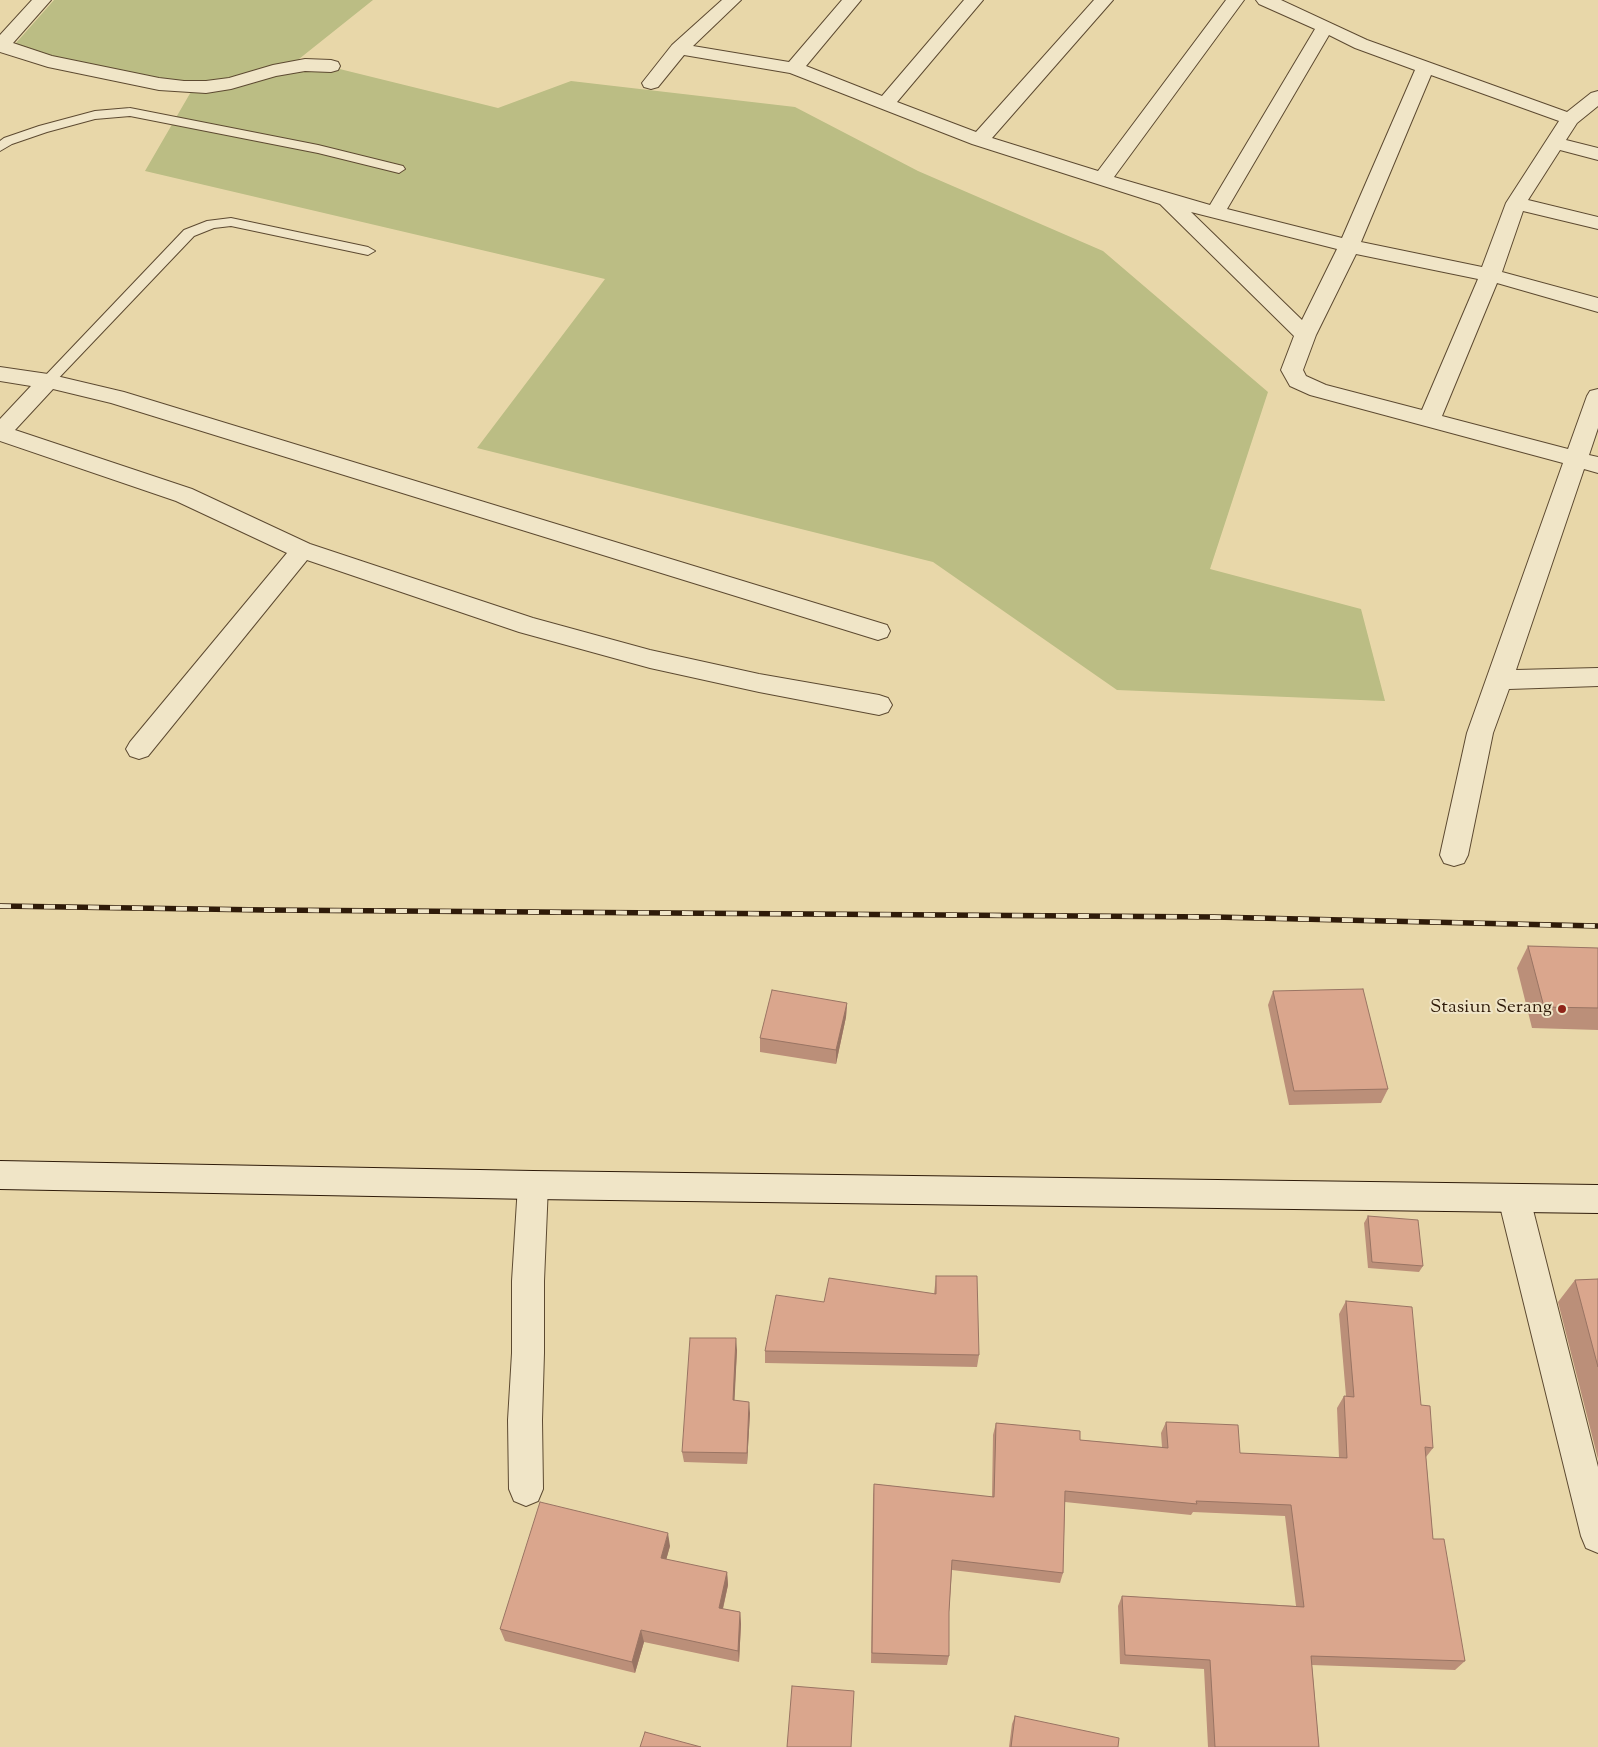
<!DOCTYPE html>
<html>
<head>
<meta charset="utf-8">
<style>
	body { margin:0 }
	canvas { display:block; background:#e8d7a9 }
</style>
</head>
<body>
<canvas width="1598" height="1747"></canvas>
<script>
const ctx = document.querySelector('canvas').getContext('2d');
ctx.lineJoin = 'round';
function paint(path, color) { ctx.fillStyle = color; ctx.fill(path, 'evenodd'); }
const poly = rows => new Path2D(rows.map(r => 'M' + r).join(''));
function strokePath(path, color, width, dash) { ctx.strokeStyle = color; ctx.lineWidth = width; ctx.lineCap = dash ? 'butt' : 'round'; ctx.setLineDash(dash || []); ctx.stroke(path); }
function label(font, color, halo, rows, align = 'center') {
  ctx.font = font + ' "Sorts Mill Goudy",serif'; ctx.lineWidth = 4; ctx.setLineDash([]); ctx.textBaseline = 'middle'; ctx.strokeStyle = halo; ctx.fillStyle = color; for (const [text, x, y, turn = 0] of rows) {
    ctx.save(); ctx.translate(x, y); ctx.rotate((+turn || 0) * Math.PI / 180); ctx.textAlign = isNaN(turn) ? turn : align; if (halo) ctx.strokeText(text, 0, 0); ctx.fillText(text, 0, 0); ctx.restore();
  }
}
paint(poly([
	[54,0,373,0,299,59,498,108,571,81,795,107,918,171,1103,251,1268,392,1210,569,1361,609,1385,701,1117,690,933,562,477,448,605,279,145,171,192,90,8,52]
]), '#bbbd84');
const service = poly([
	[130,108,318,145,403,166,405,169,399,173,318,153,130,116,95,119,47,132,12,144,0,151,0,141,4,138,39,126,95,111,130,108],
	[231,218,368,247,375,251,368,255,231,226,214,228,194,236,53,384,43,384,41,381,43,378,184,230,207,221,231,218]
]);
const minor = poly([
	[32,0,51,0,13,43,52,56,159,78,184,81,206,81,229,78,273,65,305,59,331,60,338,62,340,66,338,70,331,72,305,71,276,76,231,89,206,93,159,90,48,67,0,52,0,35,32,0],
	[722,0,741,0,693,46,789,62,842,0,861,0,806,66,882,96,964,0,983,0,897,102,976,132,1094,0,1113,0,992,138,1098,171,1226,0,1244,0,1114,177,1210,205,1315,29,1259,4,1256,0,1281,0,1367,40,1567,112,1591,93,1598,91,1598,106,1577,123,1566,140,1598,148,1598,160,1560,150,1528,200,1598,217,1598,229,1523,211,1502,272,1598,298,1598,312,1497,283,1442,416,1568,449,1587,396,1590,391,1598,389,1598,428,1589,455,1598,457,1598,473,1584,469,1516,670,1598,668,1598,686,1509,689,1493,733,1468,855,1464,863,1454,866,1444,863,1440,855,1467,733,1563,463,1310,395,1290,386,1281,370,1294,336,1160,204,972,144,790,73,684,55,658,87,651,89,644,87,642,83,672,45,722,0],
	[1329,35,1355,48,1415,70,1342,238,1227,209,1329,35],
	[1431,75,1559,121,1506,203,1482,267,1361,242,1431,75],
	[1191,212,1337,249,1302,320,1191,212],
	[1356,254,1478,279,1422,410,1326,385,1306,376,1303,370,1316,335,1356,254],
	[0,367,48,374,124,392,887,625,890,631,887,637,878,640,111,403,53,389,15,430,192,489,310,544,533,618,650,650,759,674,879,695,888,698,892,705,888,712,879,715,759,692,650,668,519,632,307,560,148,756,139,759,130,756,126,749,130,742,287,553,176,501,0,441,0,419,31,386,0,381,0,367],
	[533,1171,544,1175,548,1185,544,1281,544,1353,542,1420,543,1489,538,1501,526,1506,514,1501,509,1489,508,1420,512,1353,512,1281,518,1185,522,1175,533,1171],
	[1514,1184,1525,1188,1530,1198,1598,1467,1598,1553,1586,1548,1581,1536,1498,1198,1503,1188,1514,1184]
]);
const secondary = poly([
	[0,1161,533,1171,1598,1185,1598,1213,533,1199,0,1189,0,1161]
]);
strokePath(service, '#5d4a31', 2);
strokePath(minor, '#5d4a31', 2);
strokePath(secondary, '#2f1b09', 2);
paint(service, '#f0e5c7');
paint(minor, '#f0e5c7');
paint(secondary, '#f0e5c7');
const rail = poly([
	[0,906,265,910,1214,917,1598,926]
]);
strokePath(rail, '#2f1b09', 5.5);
strokePath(rail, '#f0e5c7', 4, [11]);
paint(poly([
	[1528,946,1598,948,1598,1030,1532,1028,1517,968],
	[1273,991,1388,1089,1381,1103,1289,1105,1268,1005],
	[847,1003,846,1017,836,1064,760,1052,760,1038],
	[1368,1216,1423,1266,1419,1272,1368,1268,1364,1223],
	[936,1276,979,1355,977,1367,765,1363,765,1351,824,1302,934,1294],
	[1598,1279,1598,1459,1558,1302,1575,1280],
	[1346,1301,1421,1405,1433,1448,1426,1457,1433,1539,1465,1661,1455,1670,1312,1665,1319,1747,1208,1747,1204,1669,1120,1664,1118,1606,1122,1596,1296,1606,1285,1516,1193,1512,1191,1515,1065,1502,1063,1573,1060,1583,952,1570,949,1612,949,1656,947,1665,871,1663,873,1495,874,1484,992,1497,993,1435,996,1423,1080,1440,1162,1447,1161,1433,1166,1422,1240,1453,1339,1458,1337,1408,1344,1396,1346,1396,1339,1314],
	[737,1350,734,1400,750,1413,747,1464,684,1462,682,1452],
	[670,1546,666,1560,727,1572,728,1585,723,1609,740,1612,741,1624,739,1662,644,1642,635,1673,505,1641,500,1629],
	[1015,1716,1118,1747,1009,1747,1012,1724]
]), '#bb8f79');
paint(poly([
	[847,1003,846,1017,836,1064,836,1050],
	[736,1338,737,1350,734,1411,733,1400],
	[749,1402,750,1413,747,1464,747,1453],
	[668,1533,670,1546,663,1571,661,1558],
	[727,1572,728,1585,720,1621,719,1608],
	[740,1612,741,1624,739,1662,738,1651],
	[641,1630,644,1642,635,1673,632,1662]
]), '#997463');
const building = poly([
	[1528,946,1598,948,1598,1008,1544,1007,1528,946],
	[1363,989,1388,1089,1294,1091,1273,991,1363,989],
	[772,990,847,1003,836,1050,760,1038,772,990],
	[1368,1216,1418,1220,1423,1266,1372,1262,1368,1216],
	[936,1276,977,1276,979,1355,765,1351,776,1295,824,1302,829,1278,936,1294,936,1276],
	[1598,1279,1598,1367,1575,1280,1598,1279],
	[1346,1301,1412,1307,1421,1405,1430,1406,1433,1448,1425,1447,1433,1539,1444,1539,1465,1661,1311,1656,1319,1747,1215,1747,1210,1660,1125,1655,1122,1596,1304,1607,1291,1505,1196,1501,1197,1504,1065,1491,1063,1573,952,1560,949,1612,949,1656,872,1653,874,1484,994,1497,996,1423,1080,1431,1080,1440,1168,1448,1166,1422,1238,1425,1240,1453,1347,1458,1344,1396,1354,1397,1346,1301],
	[690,1338,736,1338,733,1400,749,1402,747,1453,682,1452,690,1338],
	[540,1502,668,1533,661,1558,727,1572,719,1608,740,1612,738,1651,641,1630,632,1662,500,1629,540,1502],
	[792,1686,854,1691,851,1747,787,1747,792,1686],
	[1015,1716,1119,1738,1118,1747,1011,1747,1015,1716],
	[645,1732,701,1747,640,1747,645,1732]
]);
paint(building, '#daa68d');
strokePath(building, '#997463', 1);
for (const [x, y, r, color] of [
	[1562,1009,5,"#8f2418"]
]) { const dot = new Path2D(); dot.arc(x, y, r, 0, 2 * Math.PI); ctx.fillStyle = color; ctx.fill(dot); strokePath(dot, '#f0e5c7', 2); }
label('19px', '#2f1b09', '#f0e5c7', [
	["Stasiun Serang",1552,1009]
], 'right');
</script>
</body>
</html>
